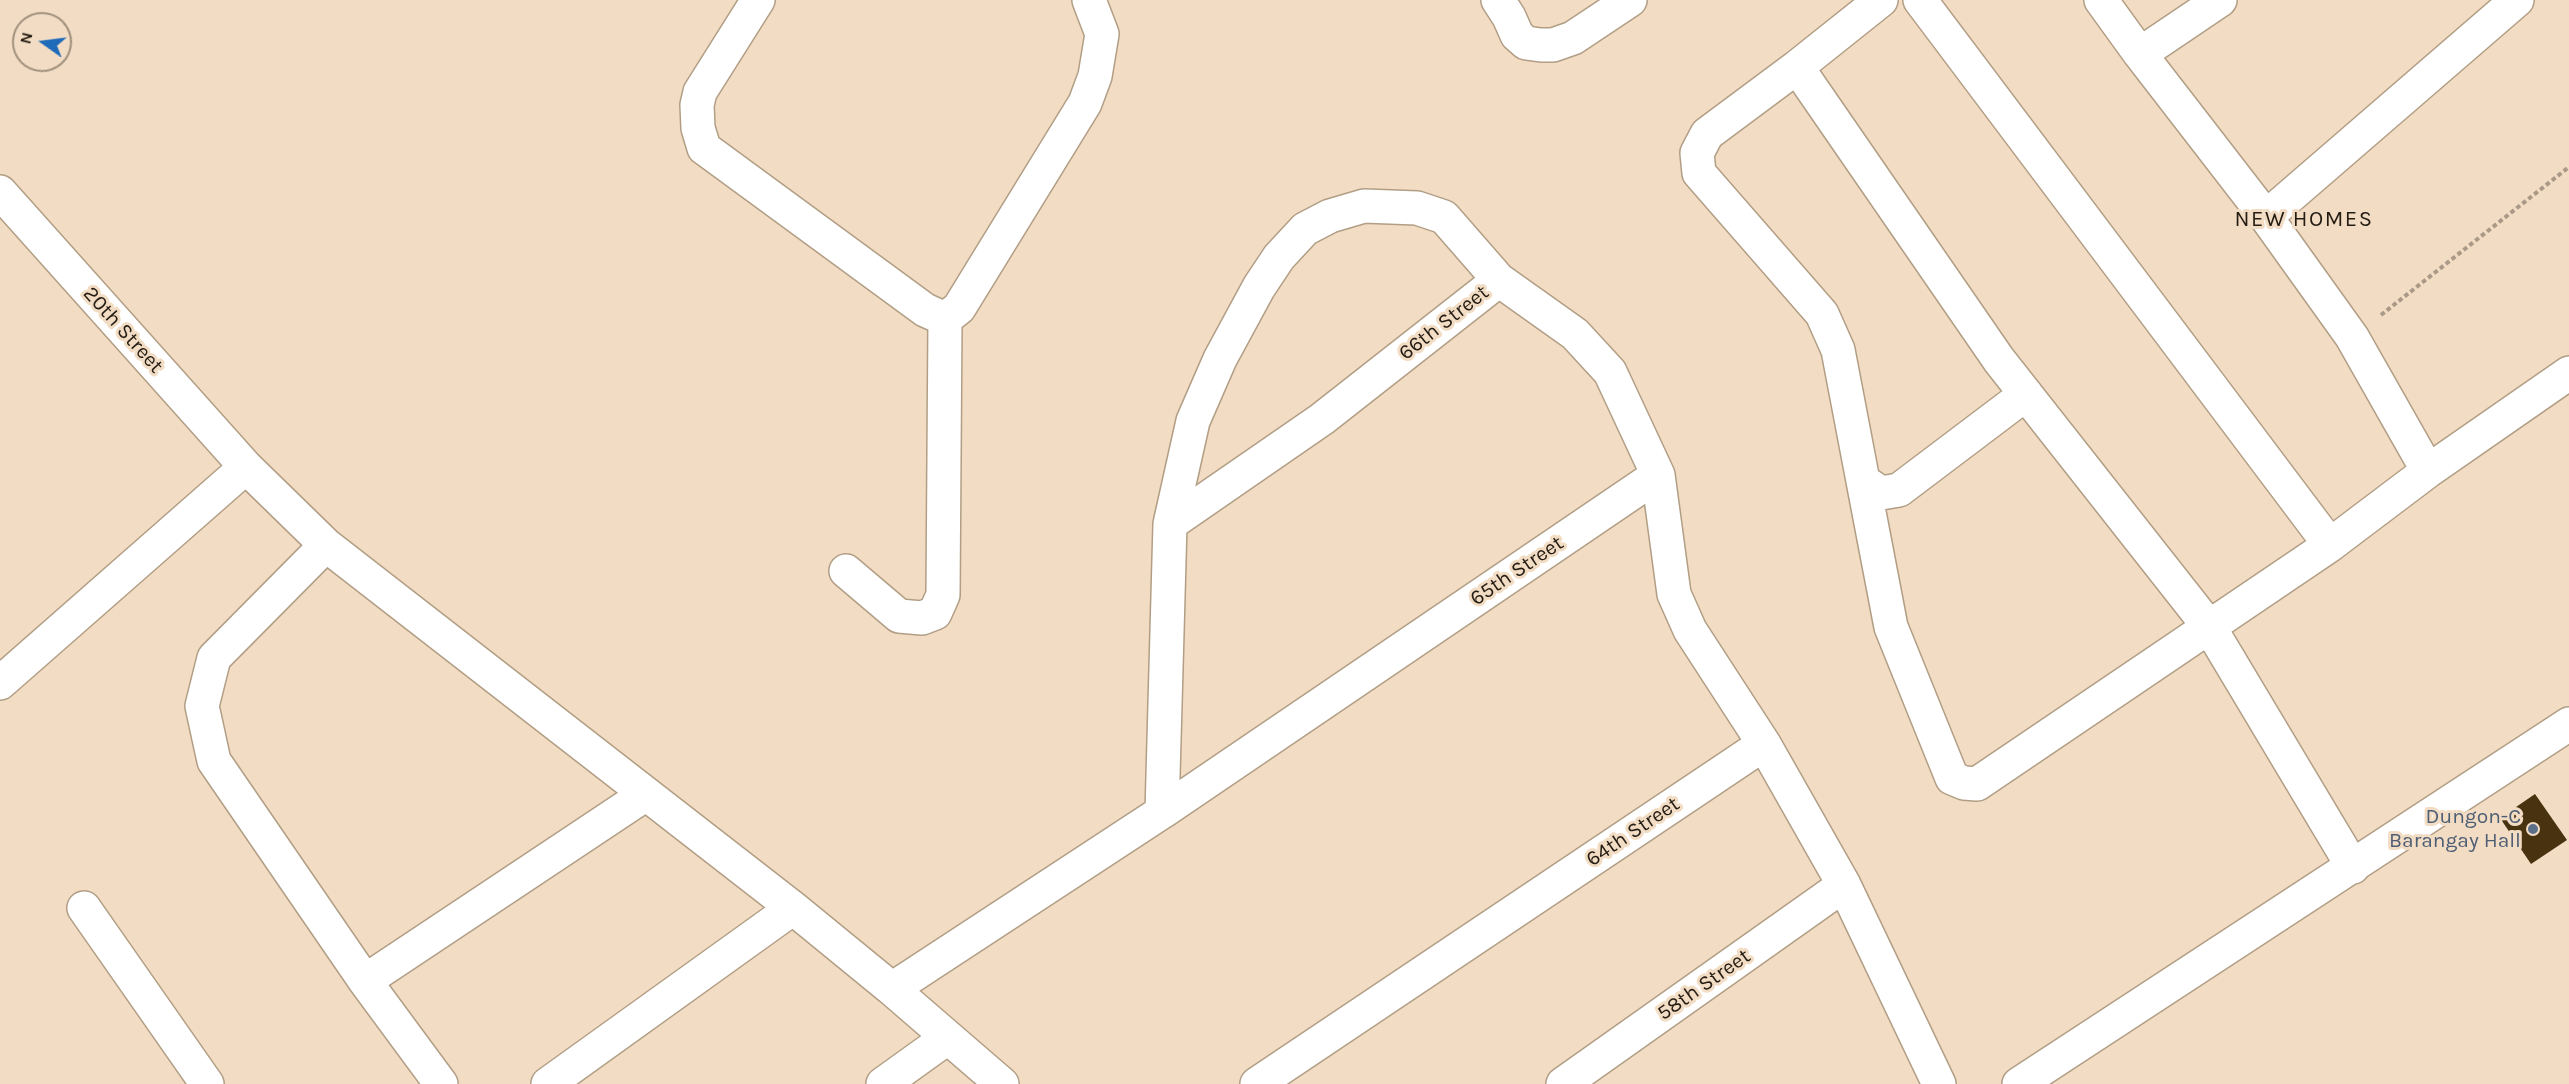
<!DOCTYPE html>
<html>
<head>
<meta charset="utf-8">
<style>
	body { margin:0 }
	#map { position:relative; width:2569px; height:1084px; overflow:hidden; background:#f2ddc4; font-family:Karla,sans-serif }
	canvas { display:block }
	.north { position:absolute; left:12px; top:12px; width:60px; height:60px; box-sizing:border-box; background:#f2ddc4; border:2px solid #a0907d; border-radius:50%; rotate:284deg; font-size:16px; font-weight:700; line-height:24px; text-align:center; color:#241c13 }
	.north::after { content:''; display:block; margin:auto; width:21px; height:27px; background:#1f6ab9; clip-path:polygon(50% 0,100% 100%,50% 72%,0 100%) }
</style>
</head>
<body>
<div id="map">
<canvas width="2569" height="1084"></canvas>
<div class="north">N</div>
</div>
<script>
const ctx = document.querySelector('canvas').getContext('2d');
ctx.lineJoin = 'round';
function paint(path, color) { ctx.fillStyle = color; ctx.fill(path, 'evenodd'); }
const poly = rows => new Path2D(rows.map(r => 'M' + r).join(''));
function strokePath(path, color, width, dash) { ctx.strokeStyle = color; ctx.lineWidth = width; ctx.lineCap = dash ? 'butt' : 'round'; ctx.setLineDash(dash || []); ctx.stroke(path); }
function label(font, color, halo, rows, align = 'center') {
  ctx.font = font + ' Karla,sans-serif'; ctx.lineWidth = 6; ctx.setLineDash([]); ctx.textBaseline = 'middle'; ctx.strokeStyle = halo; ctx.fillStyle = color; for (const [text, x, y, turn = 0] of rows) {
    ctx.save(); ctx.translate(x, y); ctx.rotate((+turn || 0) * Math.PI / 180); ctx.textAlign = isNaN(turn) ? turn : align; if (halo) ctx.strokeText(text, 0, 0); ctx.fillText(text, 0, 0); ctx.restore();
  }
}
paint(poly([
	[2535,794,2567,840,2531,864,2500,818]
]), '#493210');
const minor = poly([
	[758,0,700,92,697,105,698,128,704,148,925,310,945,319,959,308,1085,103,1095,76,1102,34,1089,0],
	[1498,0,1509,17,1517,35,1526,43,1541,45,1553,45,1573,38,1630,0],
	[1881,0,1797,67,1707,134,1697,153,1699,173,1822,314,1838,350,1863,481,1881,493,1899,490,2026,394],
	[1920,0,2330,545],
	[2140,54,2220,0],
	[1797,67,1999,360,2210,628,2353,867],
	[0,192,246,467,326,545,793,908,892,989,1002,1084],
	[2266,217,2517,0],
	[2428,471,2569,373],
	[1863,481,1891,627,1952,778,1964,783,1977,784,2330,545,2428,471,2352,337,2266,217,2140,54,2101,0],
	[1170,524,1322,419,1499,280],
	[326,545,214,658,202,706,214,761,365,981,441,1084],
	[846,571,899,616,922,618,935,613,943,595,945,319],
	[0,683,246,467],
	[1764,744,1844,885,1939,1084],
	[84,908,207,1084],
	[365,981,646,794],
	[892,989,1162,812,1170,524,1193,421,1220,359,1259,287,1279,257,1305,229,1330,216,1364,206,1417,208,1444,217,1499,280,1575,334,1610,372,1658,475,1162,812],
	[548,1084,793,908],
	[883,1084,947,1038],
	[1257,1084,1764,744,1690,630,1674,594,1658,475],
	[1563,1084,1844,885],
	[2019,1084,2569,724]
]);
strokePath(minor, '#b19e85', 36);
strokePath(poly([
	[2381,315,2569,167]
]), '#aa9986', 4, [4.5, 3]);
strokePath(minor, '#fff', 33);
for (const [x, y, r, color] of [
	[2533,829,6,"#5c6f8a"]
]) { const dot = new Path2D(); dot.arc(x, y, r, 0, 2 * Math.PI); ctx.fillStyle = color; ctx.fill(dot); strokePath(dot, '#f2ddc4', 2); }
label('21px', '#241c13', '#f2ddc4', [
	["66th Street",1444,323,-38],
	["20th Street",123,330,48],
	["65th Street",1517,571,-34],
	["64th Street",1633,832,-34],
	["58th Street",1704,985,-35]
]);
label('21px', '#4e5e75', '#f2ddc4', [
	["Dungon-C",2521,817],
	["Barangay Hall",2521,841]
], 'right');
ctx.letterSpacing = '1.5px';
label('22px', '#241c13', '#f2ddc4', [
	["NEW HOMES",2304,220]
]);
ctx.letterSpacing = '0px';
</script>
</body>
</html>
